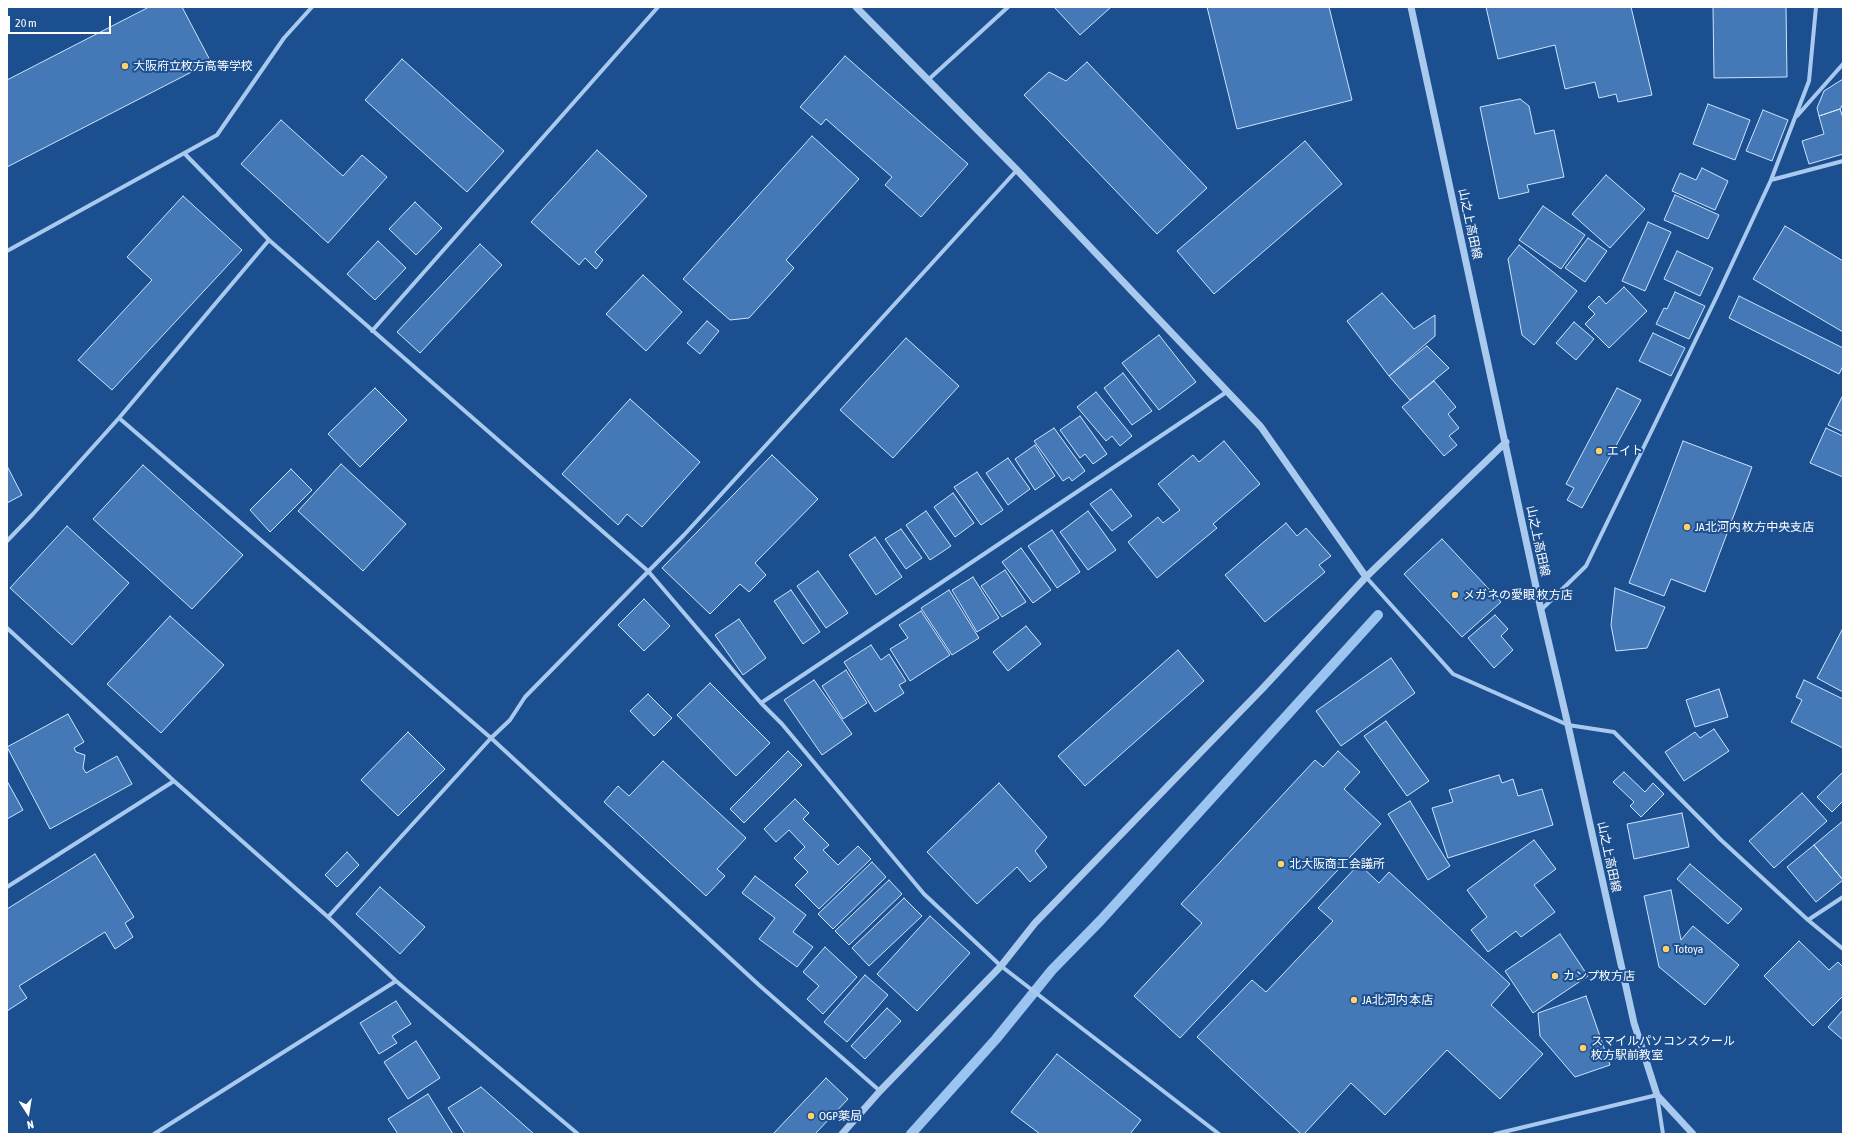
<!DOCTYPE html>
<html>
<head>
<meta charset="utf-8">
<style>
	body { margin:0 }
	#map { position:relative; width:1850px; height:1141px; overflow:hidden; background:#1b4f8f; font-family:"Asap Condensed",sans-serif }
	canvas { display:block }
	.frame { position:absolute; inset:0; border:8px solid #fff; pointer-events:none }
	.north { position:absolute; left:8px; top:1093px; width:40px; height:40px; -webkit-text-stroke:3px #1b4f8f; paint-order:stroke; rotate:168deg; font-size:11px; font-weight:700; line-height:16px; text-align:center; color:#fff }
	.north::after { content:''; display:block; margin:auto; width:14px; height:18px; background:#fff; clip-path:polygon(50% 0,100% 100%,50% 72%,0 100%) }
	.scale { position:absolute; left:8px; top:16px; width:103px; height:18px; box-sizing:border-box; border:2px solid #fff; border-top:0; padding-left:5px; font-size:12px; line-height:14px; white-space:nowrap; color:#fff; -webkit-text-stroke:3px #1b4f8f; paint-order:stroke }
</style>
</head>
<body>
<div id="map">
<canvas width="1850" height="1141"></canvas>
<div class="frame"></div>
<div class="north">N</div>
<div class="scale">20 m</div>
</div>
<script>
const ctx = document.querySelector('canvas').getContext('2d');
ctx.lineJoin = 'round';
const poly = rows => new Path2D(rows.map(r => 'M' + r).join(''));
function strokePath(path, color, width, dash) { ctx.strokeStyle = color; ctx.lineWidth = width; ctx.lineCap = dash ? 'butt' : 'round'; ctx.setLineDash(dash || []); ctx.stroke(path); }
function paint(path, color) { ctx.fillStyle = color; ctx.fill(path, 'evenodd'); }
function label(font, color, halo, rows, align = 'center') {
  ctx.font = font + ' "Asap Condensed","Noto Sans JP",sans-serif'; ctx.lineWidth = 4; ctx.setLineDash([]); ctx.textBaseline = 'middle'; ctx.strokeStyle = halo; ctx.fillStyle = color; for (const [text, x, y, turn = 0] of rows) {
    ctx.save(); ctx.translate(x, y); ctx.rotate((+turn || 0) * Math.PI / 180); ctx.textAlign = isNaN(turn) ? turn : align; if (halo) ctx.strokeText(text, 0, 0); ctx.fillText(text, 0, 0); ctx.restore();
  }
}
strokePath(poly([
	[911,1134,996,1039,1052,970,1101,920,1378,615]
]), '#9cc4f0', 10);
const building = poly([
	[149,7,182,7,211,62,7,167,7,80,149,7],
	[1054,7,1111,7,1080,35,1054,7],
	[1207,7,1329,7,1352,100,1237,129,1207,7],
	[1486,7,1631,7,1652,95,1618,102,1616,94,1599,98,1595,82,1565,89,1555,45,1498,59,1486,7],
	[1713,7,1786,7,1787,77,1714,78,1713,7],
	[845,56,968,164,921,217,885,185,892,177,826,119,821,125,800,107,845,56],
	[402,59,504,151,467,192,365,100,402,59],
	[1087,62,1207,188,1157,234,1024,95,1049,72,1066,81,1087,62],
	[1843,79,1843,104,1840,109,1819,116,1817,108,1824,91,1843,79],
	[1520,99,1529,106,1535,134,1554,130,1564,177,1527,185,1529,192,1499,199,1480,107,1520,99],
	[1708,104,1750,120,1735,160,1693,144,1708,104],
	[1840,109,1843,118,1843,154,1809,164,1802,141,1824,134,1819,116,1840,109],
	[1763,110,1788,120,1772,161,1746,151,1763,110],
	[281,120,343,176,362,155,387,177,328,243,241,164,281,120],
	[812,136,859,179,786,260,794,268,749,318,730,320,683,279,812,136],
	[1305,141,1342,184,1214,294,1177,251,1305,141],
	[597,150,647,196,595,252,603,260,596,269,585,258,579,265,531,222,597,150],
	[1702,168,1728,181,1715,210,1672,191,1680,173,1696,180,1702,168],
	[1606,175,1645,209,1610,248,1572,214,1606,175],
	[1675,195,1719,215,1708,239,1664,220,1675,195],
	[183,196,242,250,112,390,78,360,152,280,127,257,183,196],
	[415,202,442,228,416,255,389,229,415,202],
	[1543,206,1585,235,1561,269,1519,240,1543,206],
	[1648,222,1671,232,1645,291,1622,281,1648,222],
	[1785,226,1843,261,1843,332,1753,279,1785,226],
	[1588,238,1607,251,1585,282,1565,268,1588,238],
	[378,241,406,268,375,300,347,274,378,241],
	[480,244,502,265,420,353,397,332,480,244],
	[1519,245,1577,291,1534,345,1522,335,1508,259,1519,245],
	[1677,251,1713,268,1700,296,1664,279,1677,251],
	[643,275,682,312,646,351,606,314,643,275],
	[1624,287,1647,311,1609,348,1585,324,1595,314,1588,307,1599,296,1606,304,1624,287],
	[1675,292,1705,306,1689,339,1656,324,1664,308,1667,309,1675,292],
	[1382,293,1414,329,1435,315,1435,336,1389,376,1347,321,1382,293],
	[1739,296,1843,348,1843,366,1839,374,1729,318,1739,296],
	[707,321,719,331,700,354,687,343,707,321],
	[1574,322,1594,339,1576,360,1556,343,1574,322],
	[1653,333,1685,348,1671,376,1639,361,1653,333],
	[1159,335,1196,382,1159,410,1122,363,1159,335],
	[906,338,959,386,893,458,840,410,906,338],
	[1427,346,1449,368,1410,400,1389,376,1427,346],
	[1123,373,1152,411,1132,425,1104,388,1123,373],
	[1434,381,1456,407,1448,414,1459,428,1449,436,1457,445,1444,456,1402,407,1434,381],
	[375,388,407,420,360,467,328,434,375,388],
	[1617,388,1641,400,1582,508,1567,500,1574,488,1566,484,1617,388],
	[1096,392,1132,436,1120,446,1112,436,1106,441,1077,407,1096,392],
	[1843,395,1843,432,1828,425,1843,395],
	[630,399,700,462,642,527,627,514,618,525,562,474,630,399],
	[1080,416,1107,454,1093,464,1085,454,1080,458,1060,430,1080,416],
	[1054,428,1085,471,1072,481,1069,477,1063,481,1034,441,1054,428],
	[1826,428,1843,436,1843,477,1810,463,1826,428],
	[1224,441,1260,484,1213,524,1217,528,1157,578,1128,542,1158,517,1163,523,1180,510,1158,484,1193,455,1199,462,1224,441],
	[1683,441,1752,467,1705,592,1671,579,1664,596,1629,583,1683,441],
	[1035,445,1055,476,1035,490,1015,459,1035,445],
	[772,455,818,499,755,563,766,575,749,592,740,584,710,614,662,568,772,455],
	[1008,458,1030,489,1008,505,986,473,1008,458],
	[341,464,406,524,363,571,298,511,341,464],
	[143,465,243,555,192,609,93,519,143,465],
	[7,466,22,495,7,503,7,466],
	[291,469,312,490,270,532,250,510,291,469],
	[977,472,1003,510,981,525,954,487,977,472],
	[1111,489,1132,516,1112,531,1090,504,1111,489],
	[953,493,974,523,955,537,934,507,953,493],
	[926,511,951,546,930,560,906,525,926,511],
	[1088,511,1116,550,1088,570,1060,532,1088,511],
	[1286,523,1297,536,1306,528,1331,556,1319,565,1325,572,1265,622,1225,575,1286,523],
	[67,526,129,583,72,645,10,588,67,526],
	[901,529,922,558,906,569,885,539,901,529],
	[1052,530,1080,572,1057,588,1028,546,1052,530],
	[875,537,902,577,876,595,849,555,875,537],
	[1442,539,1501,602,1462,637,1404,574,1442,539],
	[1021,548,1051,590,1033,603,1002,562,1021,548],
	[1005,570,1026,602,1002,617,981,586,1005,570],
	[818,571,848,613,826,628,797,586,818,571],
	[973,577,999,618,977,632,952,590,973,577],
	[1615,588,1665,607,1647,648,1616,651,1611,625,1615,588],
	[791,590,820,632,803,644,774,601,791,590],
	[949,590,979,638,952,655,921,608,949,590],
	[644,599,670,626,644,651,618,625,644,599],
	[921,611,950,655,910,681,890,649,908,638,899,625,921,611],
	[1495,615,1508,629,1501,636,1513,650,1494,668,1468,638,1495,615],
	[170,616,224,665,161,733,107,684,170,616],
	[739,619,766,658,743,675,715,635,739,619],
	[1026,626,1041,644,1008,671,993,652,1026,626],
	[1843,628,1843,692,1817,678,1843,628],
	[871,645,881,660,889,654,906,681,899,685,904,693,875,712,844,662,871,645],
	[1178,650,1204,681,1085,786,1058,756,1178,650],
	[1391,658,1415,693,1341,746,1316,711,1391,658],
	[846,670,867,703,843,719,822,686,846,670],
	[814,680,852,734,822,755,784,700,814,680],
	[1804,680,1843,699,1843,748,1791,722,1802,700,1796,697,1804,680],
	[710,683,770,743,736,776,677,715,710,683],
	[1719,689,1728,717,1695,727,1686,700,1719,689],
	[648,694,672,718,654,736,630,711,648,694],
	[68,714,84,742,74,748,76,752,85,755,83,768,86,773,117,756,132,784,50,829,7,747,68,714],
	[1386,721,1429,781,1407,796,1364,736,1386,721],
	[1714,729,1729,751,1684,781,1665,752,1695,732,1700,738,1714,729],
	[408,732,445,769,398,816,361,780,408,732],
	[788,751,802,765,744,823,730,809,788,751],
	[1338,751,1360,772,1344,789,1381,824,1180,1038,1134,996,1202,923,1181,904,1315,760,1323,767,1338,751],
	[663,761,746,838,717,869,725,876,706,896,604,802,618,786,629,796,663,761],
	[1624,772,1645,792,1653,783,1664,794,1641,817,1630,806,1634,802,1613,782,1624,772],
	[1843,772,1843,801,1832,812,1817,797,1843,772],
	[1499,775,1502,783,1513,779,1518,796,1542,789,1553,825,1448,858,1432,808,1453,802,1449,790,1499,775],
	[7,781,23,810,7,819,7,781],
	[999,783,1047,837,1035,851,1047,867,1030,882,1017,867,977,904,927,852,999,783],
	[1802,793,1827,821,1774,868,1749,841,1802,793],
	[795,799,809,813,803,819,829,845,823,850,838,865,858,846,871,859,819,909,795,885,808,872,794,858,805,847,789,830,776,842,764,829,795,799],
	[1410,801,1450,866,1428,880,1388,814,1410,801],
	[1682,813,1689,847,1634,859,1627,824,1682,813],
	[1843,821,1843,880,1814,845,1843,821],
	[1534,840,1556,869,1534,885,1555,912,1521,937,1516,931,1488,952,1471,930,1487,917,1467,890,1534,840],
	[1814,845,1843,880,1816,902,1787,867,1814,845],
	[347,852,359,865,337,887,325,875,347,852],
	[95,854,134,917,125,923,133,937,115,949,105,932,19,986,27,998,7,1011,7,909,95,854],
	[872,862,886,877,833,929,818,914,872,862],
	[1359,864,1379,883,1389,872,1510,984,1491,1005,1543,1054,1500,1099,1447,1050,1385,1115,1351,1083,1304,1134,1301,1134,1197,1037,1252,980,1266,992,1333,921,1318,908,1359,864],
	[1690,864,1742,909,1728,924,1677,879,1690,864],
	[755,876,806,915,793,932,813,947,797,967,759,939,775,918,742,893,755,876],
	[889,880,902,894,849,945,835,931,889,880],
	[380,887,425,927,400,954,356,914,380,887],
	[1671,890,1681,940,1693,926,1739,965,1705,1005,1659,967,1644,896,1671,890],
	[904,898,922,916,869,966,852,948,904,898],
	[930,916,970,953,917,1011,877,974,930,916],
	[1560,934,1588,976,1533,1013,1505,971,1560,934],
	[1799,941,1829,970,1838,962,1843,967,1843,996,1813,1026,1764,976,1799,941],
	[825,947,857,977,823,1014,807,999,819,986,803,972,825,947],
	[865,975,888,995,847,1042,824,1022,865,975],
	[1586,996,1610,1065,1575,1077,1540,1036,1538,1013,1586,996],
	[396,1001,411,1024,392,1036,397,1043,379,1054,360,1023,396,1001],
	[887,1008,901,1021,865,1059,851,1046,887,1008],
	[1843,1010,1843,1040,1828,1027,1843,1010],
	[416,1041,440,1078,408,1099,384,1062,416,1041],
	[1057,1054,1141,1120,1130,1134,1040,1134,1011,1112,1057,1054],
	[826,1078,848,1099,815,1134,773,1134,826,1078],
	[481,1087,534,1134,465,1134,448,1108,481,1087],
	[428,1094,453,1134,398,1134,388,1119,428,1094]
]);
paint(building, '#4478b7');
strokePath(building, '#cfe3fa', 1);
strokePath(poly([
	[928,80,1008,7],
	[1797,116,1843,64],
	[184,153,269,240,648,571,761,703,782,724,924,894,1001,966,1219,1134],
	[1771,180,1843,161],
	[7,251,217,135,284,38,312,7],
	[372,331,658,7],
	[119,418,491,738,759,985,880,1091],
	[7,541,33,514,119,418,269,240],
	[1366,577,1453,674,1568,725,1614,732,1721,840,1808,920,1843,949],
	[1541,610,1586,566,1717,296,1771,180,1809,81,1816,7],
	[7,628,174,781,328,917,396,981,578,1134],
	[761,703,1228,391],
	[7,887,174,781],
	[328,917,491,738,510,720,525,697,684,535,1017,170],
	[1808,920,1843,897],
	[154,1134,396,981],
	[1495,1134,1657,1095,1663,1134]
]), '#a9c9ee', 4);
strokePath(poly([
	[856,7,1017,170,1261,427,1366,577],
	[1411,7,1541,610,1568,725,1634,1023,1657,1095,1693,1134],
	[842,1134,880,1091,1001,966,1035,923,1263,688,1366,577,1506,442]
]), '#a9c9ee', 7);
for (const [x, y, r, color] of [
	[125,66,4,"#ffd166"],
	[1599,451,4,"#ffd166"],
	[1687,527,4,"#ffd166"],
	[1455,595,4,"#ffd166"],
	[1281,864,4,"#ffd166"],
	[1666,949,4,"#ffd166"],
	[1555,976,4,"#ffd166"],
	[1354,1000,4,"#ffd166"],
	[1583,1048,4,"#ffd166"],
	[811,1116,4,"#ffd166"]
]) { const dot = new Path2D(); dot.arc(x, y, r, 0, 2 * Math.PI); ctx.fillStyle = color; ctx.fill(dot); strokePath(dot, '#1b4f8f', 1.5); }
label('12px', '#fff', '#1b4f8f', [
	["大阪府立枚方高等学校",133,66],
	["エイト",1607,451],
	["JA北河内 枚方中央支店",1695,527],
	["メガネの愛眼 枚方店",1463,595],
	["北大阪商工会議所",1289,864],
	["Totoya",1674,949],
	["カンプ枚方店",1563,976],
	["JA北河内 本店",1362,1000],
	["スマイルパソコンスクール",1591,1041],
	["枚方駅前教室",1591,1055],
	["OGP薬局",819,1116]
], 'left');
label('12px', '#fff', '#1b4f8f', [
	["山之上高田線",1470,224,78],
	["山之上高田線",1538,541,78],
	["山之上高田線",1609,857,78]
]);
</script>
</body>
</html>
